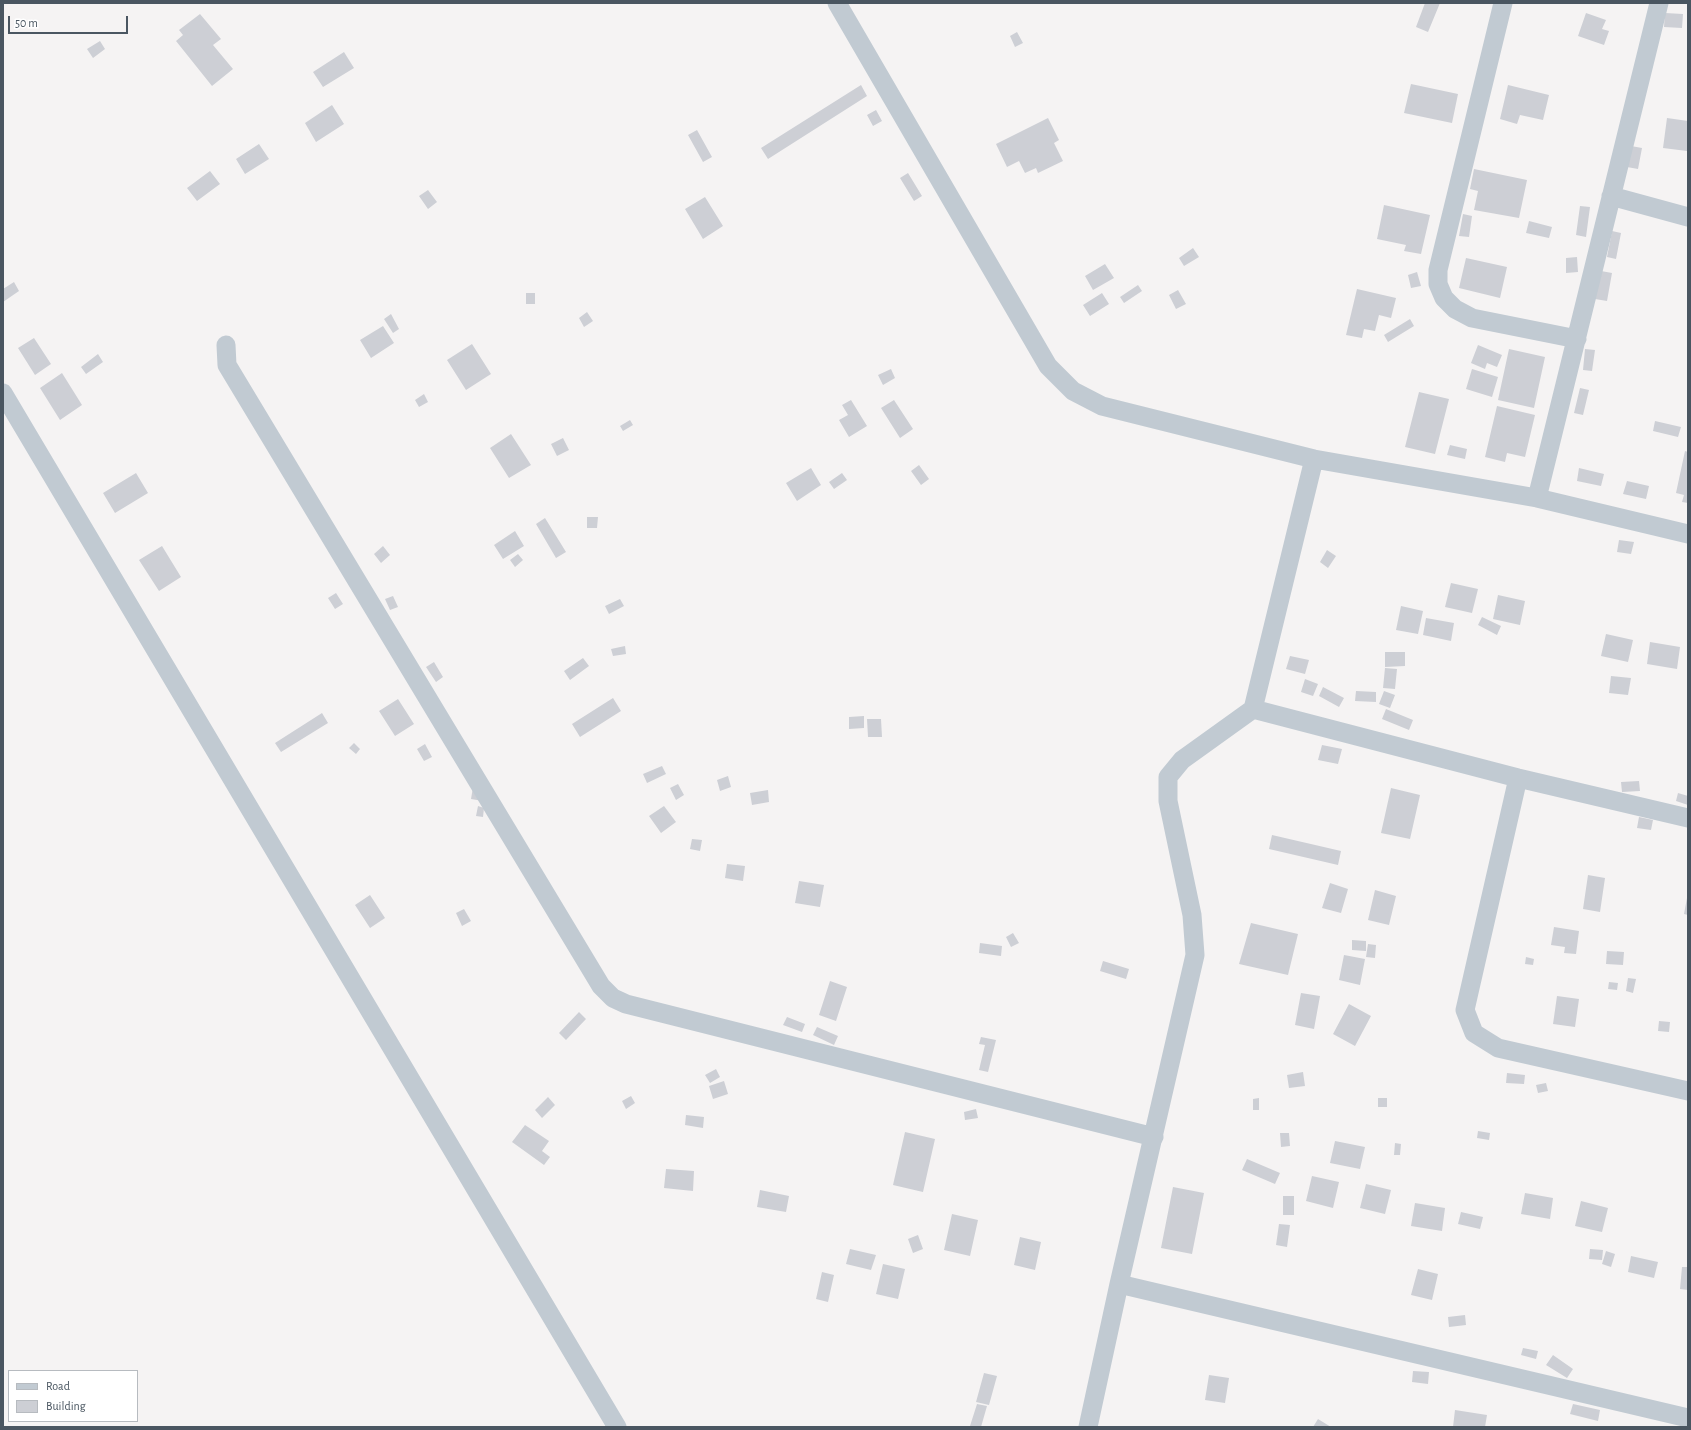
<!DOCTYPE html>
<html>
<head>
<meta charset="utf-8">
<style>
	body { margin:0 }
	#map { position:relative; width:1691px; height:1430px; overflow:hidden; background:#f5f3f3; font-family:"Alegreya Sans",sans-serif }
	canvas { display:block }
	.frame { position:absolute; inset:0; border:4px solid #4a5661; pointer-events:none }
	.legend { position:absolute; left:8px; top:1370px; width:130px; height:52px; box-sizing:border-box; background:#fff; border:1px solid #b7bbc0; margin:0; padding:5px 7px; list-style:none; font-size:12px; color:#4a5661 }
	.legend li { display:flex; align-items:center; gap:8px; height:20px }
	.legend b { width:20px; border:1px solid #b7bbc0 }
	.scale { position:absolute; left:8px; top:16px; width:120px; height:18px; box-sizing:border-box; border:2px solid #4a5661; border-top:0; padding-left:5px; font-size:12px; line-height:14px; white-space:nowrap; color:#4a5661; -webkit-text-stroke:3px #fff; paint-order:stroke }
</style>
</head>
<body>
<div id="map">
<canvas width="1691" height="1430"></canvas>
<div class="frame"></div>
<ul class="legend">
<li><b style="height:5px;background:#c1cad2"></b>Road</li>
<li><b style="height:11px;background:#cdcfd5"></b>Building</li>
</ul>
<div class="scale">50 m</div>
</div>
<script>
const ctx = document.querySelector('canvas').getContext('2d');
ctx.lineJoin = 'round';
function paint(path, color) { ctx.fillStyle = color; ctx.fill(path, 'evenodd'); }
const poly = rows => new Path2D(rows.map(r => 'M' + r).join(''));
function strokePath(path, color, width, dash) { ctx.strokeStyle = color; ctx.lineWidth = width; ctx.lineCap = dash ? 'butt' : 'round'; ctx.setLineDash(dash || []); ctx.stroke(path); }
paint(poly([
	[1425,3,1440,3,1428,32,1416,27],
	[1586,13,1606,20,1602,29,1609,31,1604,45,1578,36],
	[1665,13,1683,14,1682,28,1664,27],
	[200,14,221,39,213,45,233,69,212,86,176,41,183,35,179,30],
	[1017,32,1023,43,1015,47,1010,36],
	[100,41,105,49,93,58,87,49],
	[344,52,354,68,323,87,313,72],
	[1411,84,1458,94,1452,123,1404,113],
	[861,85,867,96,768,159,761,148],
	[1508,85,1549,95,1543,120,1520,115,1517,124,1500,119],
	[332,105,344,124,316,142,305,123],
	[876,110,882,121,873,126,867,115],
	[1048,118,1059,140,1054,143,1063,161,1038,173,1036,168,1025,173,1019,161,1007,167,996,144],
	[1667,118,1688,121,1687,151,1663,148],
	[697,130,712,157,703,162,688,135],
	[259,144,269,159,245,174,236,159],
	[1631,146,1642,148,1638,169,1627,167],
	[1474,169,1527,180,1519,218,1474,210,1478,191,1470,189],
	[210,171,220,184,197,201,187,188],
	[908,173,922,196,914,201,900,178],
	[428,190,437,202,428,209,419,196],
	[705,197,723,226,703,239,685,209],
	[1384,205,1430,215,1421,254,1404,251,1406,245,1377,239],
	[1580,206,1590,207,1586,237,1576,235],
	[1463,214,1472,216,1469,237,1459,236],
	[1529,221,1552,227,1549,238,1526,233],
	[1612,231,1621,233,1616,259,1607,257],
	[1193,248,1199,257,1184,266,1179,258],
	[1577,257,1578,272,1566,273,1566,258],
	[1466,258,1507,267,1500,298,1459,288],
	[1105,264,1114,278,1093,290,1085,276],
	[1601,271,1612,273,1607,301,1595,299],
	[1417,272,1421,286,1411,288,1408,275],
	[14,282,19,291,3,302,3,289],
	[1138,285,1142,291,1124,303,1120,297],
	[1357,289,1396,298,1391,318,1379,315,1375,331,1364,329,1362,338,1346,335],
	[1178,290,1186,304,1176,309,1169,295],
	[526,293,535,293,535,304,526,304],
	[1102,293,1109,304,1090,316,1083,305],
	[587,312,593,321,584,327,579,318],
	[391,314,399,329,393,333,384,319],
	[1410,319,1414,326,1388,342,1384,335],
	[383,326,394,343,371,358,360,340],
	[34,338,51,364,35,375,18,348],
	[472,344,491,374,466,390,447,360],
	[1478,345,1502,355,1497,367,1487,363,1485,369,1471,363],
	[1509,349,1545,357,1534,408,1498,400],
	[1585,349,1595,350,1592,371,1583,370],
	[98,354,103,362,86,374,81,367],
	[891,369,895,378,883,385,878,375],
	[1472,369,1498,377,1492,397,1466,389],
	[62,373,82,405,60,420,40,388],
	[1580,388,1589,390,1583,415,1574,413],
	[1419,392,1449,399,1435,454,1405,447],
	[424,394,428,402,419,407,415,400],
	[851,400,867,426,849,437,839,420,848,415,842,405],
	[894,400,913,429,900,438,881,408],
	[1497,406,1535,415,1525,457,1507,453,1505,462,1485,457],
	[630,420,633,425,623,431,620,426],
	[1655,421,1681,427,1678,437,1653,431],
	[511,434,531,465,509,478,490,448],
	[563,438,569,450,557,456,551,444],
	[1450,445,1467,449,1465,459,1447,455],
	[1685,451,1688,452,1688,503,1682,502,1684,495,1676,493],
	[919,465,929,479,921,485,911,471],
	[811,468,821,485,797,501,786,483],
	[1579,468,1604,474,1601,486,1577,481],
	[136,473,148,493,115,513,103,493],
	[842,473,847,480,834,489,829,482],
	[1627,481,1649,486,1646,499,1623,494],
	[587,517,598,517,597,528,587,528],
	[545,518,566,552,556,558,536,524],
	[515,531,524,546,503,559,494,545],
	[1619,540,1634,542,1631,554,1617,552],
	[162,546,181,577,159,591,139,560],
	[383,546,390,555,381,563,374,554],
	[1327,550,1336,556,1328,568,1320,562],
	[518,554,523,560,515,567,510,560],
	[1451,583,1478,589,1472,613,1445,607],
	[336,593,343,604,335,609,328,598],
	[1498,595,1525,601,1520,625,1493,619],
	[393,596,398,607,390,610,385,599],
	[620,599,624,606,609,614,605,606],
	[1401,606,1423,611,1418,634,1396,630],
	[1482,617,1501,626,1497,635,1478,625],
	[1426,618,1454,623,1451,641,1423,635],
	[1606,634,1633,640,1628,662,1601,656],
	[1650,642,1680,647,1677,669,1647,664],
	[625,646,626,654,613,656,611,649],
	[1385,652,1405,652,1405,666,1385,667],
	[1290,656,1309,660,1305,674,1286,669],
	[583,658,589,666,570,680,564,671],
	[434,662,443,677,436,682,426,667],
	[1385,668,1397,669,1395,689,1383,688],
	[1611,676,1631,678,1628,695,1609,693],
	[1305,679,1318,684,1313,696,1301,692],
	[1323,687,1344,698,1339,707,1319,696],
	[1356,691,1376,692,1376,702,1355,701],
	[1384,691,1395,695,1390,708,1379,704],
	[613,698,621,711,580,737,572,724],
	[398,699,414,724,395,736,379,711],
	[1386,709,1413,720,1409,730,1382,719],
	[322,713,328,723,281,752,275,743],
	[864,716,864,728,849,729,849,717],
	[867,719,881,719,882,737,868,737],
	[354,743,360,749,356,754,349,748],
	[425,744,432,757,424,761,417,749],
	[1322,745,1342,749,1338,764,1318,760],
	[662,766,666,774,647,783,643,774],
	[728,776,731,787,720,791,717,780],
	[1639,781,1640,791,1622,792,1621,782],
	[678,784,684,795,676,800,670,788],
	[473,787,483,801,471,799],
	[1391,788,1420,795,1410,839,1381,833],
	[768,790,769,802,752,805,750,793],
	[1678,793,1688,796,1688,805,1676,801],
	[478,806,484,808,483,817,476,816],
	[664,806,676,822,661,833,649,816],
	[1639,817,1653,820,1651,830,1637,828],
	[1272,835,1341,851,1338,865,1269,849],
	[692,839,702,840,700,851,690,849],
	[727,864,745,866,743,881,725,878],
	[1588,875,1605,878,1600,912,1583,909],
	[799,881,824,885,820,907,795,903],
	[1330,883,1348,889,1341,913,1322,908],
	[1375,890,1396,896,1389,925,1368,920],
	[370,895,385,918,370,928,355,905],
	[1687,898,1688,899,1688,915,1684,914],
	[464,909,471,921,462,926,456,913],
	[1251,923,1298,934,1288,975,1239,964],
	[1554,927,1579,931,1576,954,1564,953,1565,947,1551,945],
	[1013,933,1019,943,1011,947,1006,937],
	[1352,940,1366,941,1366,951,1352,950],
	[980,943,1002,946,1001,956,979,953],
	[1368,944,1376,945,1375,958,1366,957],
	[1607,951,1624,952,1623,965,1606,964],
	[1344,955,1365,959,1360,985,1339,980],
	[1526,957,1534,959,1533,965,1525,964],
	[1103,961,1129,969,1126,979,1100,971],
	[1628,978,1636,979,1633,993,1626,991],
	[830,981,847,987,836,1021,819,1015],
	[1609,982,1618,983,1617,990,1608,989],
	[1301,993,1320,996,1314,1029,1295,1025],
	[1557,996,1579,999,1575,1027,1553,1024],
	[1349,1004,1371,1016,1355,1046,1333,1034],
	[579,1012,586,1019,566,1040,559,1033],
	[787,1017,805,1024,802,1032,783,1025],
	[1659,1021,1670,1022,1669,1032,1658,1031],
	[817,1027,838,1036,834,1045,813,1035],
	[981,1037,996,1040,988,1072,979,1070,985,1045,979,1044],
	[716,1069,720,1077,710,1083,705,1075],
	[1303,1072,1305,1086,1289,1088,1287,1075],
	[1507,1073,1525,1075,1524,1084,1506,1083],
	[724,1081,728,1094,713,1099,709,1086],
	[1546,1083,1548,1091,1538,1093,1536,1085],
	[631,1096,635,1103,626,1109,622,1101],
	[548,1097,555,1105,542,1118,535,1110],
	[1259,1098,1259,1110,1253,1110,1253,1099],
	[1378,1098,1387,1098,1387,1107,1378,1107],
	[976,1109,978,1118,965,1120,964,1112],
	[686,1115,704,1117,703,1128,685,1125],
	[525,1125,549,1141,542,1151,550,1157,544,1165,512,1142],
	[1478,1131,1490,1133,1489,1140,1477,1138],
	[905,1132,935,1139,923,1192,893,1185],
	[1280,1133,1289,1133,1290,1146,1281,1147],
	[1335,1141,1365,1147,1360,1169,1330,1163],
	[1395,1143,1401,1144,1400,1155,1394,1155],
	[1247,1159,1280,1173,1275,1184,1242,1170],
	[666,1169,694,1171,693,1191,664,1188],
	[1312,1176,1339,1182,1333,1208,1306,1201],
	[1366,1184,1391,1190,1385,1214,1360,1208],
	[1173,1187,1204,1193,1192,1254,1161,1248],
	[760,1190,789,1196,786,1212,757,1207],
	[1525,1193,1553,1198,1550,1219,1521,1214],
	[1283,1196,1294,1196,1294,1215,1283,1215],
	[1581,1201,1608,1208,1602,1232,1575,1226],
	[1415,1203,1445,1208,1442,1231,1411,1226],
	[1461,1212,1483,1217,1480,1229,1458,1224],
	[952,1214,978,1220,970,1256,944,1250],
	[1279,1224,1290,1225,1287,1247,1276,1245],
	[918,1235,923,1249,913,1253,908,1239],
	[1020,1237,1041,1242,1035,1270,1014,1265],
	[850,1249,876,1255,871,1270,846,1264],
	[1590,1249,1603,1250,1602,1260,1589,1259],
	[1606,1251,1615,1254,1611,1267,1602,1264],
	[1631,1256,1658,1262,1654,1278,1628,1272],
	[883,1264,905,1269,898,1299,876,1294],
	[1682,1267,1688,1267,1688,1290,1680,1289],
	[1418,1269,1438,1274,1432,1300,1411,1295],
	[822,1272,834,1275,828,1302,816,1299],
	[1465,1315,1466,1325,1449,1327,1448,1317],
	[1523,1348,1538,1351,1536,1359,1521,1355],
	[1553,1355,1573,1369,1567,1378,1546,1365],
	[1413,1371,1429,1372,1428,1384,1412,1382],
	[984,1373,997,1376,989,1405,976,1402],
	[1209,1375,1229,1378,1225,1403,1205,1400],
	[977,1404,987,1406,981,1427,970,1426],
	[1573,1404,1600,1410,1598,1421,1570,1414],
	[1455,1410,1487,1415,1485,1427,1453,1427],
	[1318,1419,1331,1427,1313,1427]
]), '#cdcfd5');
strokePath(poly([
	[837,3,1048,366,1073,391,1102,406,1314,459,1537,498,1688,534],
	[1503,3,1438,270,1438,284,1444,298,1455,309,1472,318,1577,339],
	[1611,196,1688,217],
	[226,345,227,365,601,986,613,998,626,1004,1154,1137],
	[3,393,617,1427],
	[1314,459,1253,709,1518,778,1688,818],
	[1537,498,1659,3],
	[1518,778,1465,1010,1474,1033,1498,1048,1688,1091],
	[1119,1284,1688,1418],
	[1088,1427,1119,1284,1195,955,1192,915,1168,801,1168,777,1182,760,1253,709]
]), '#c1cad2', 19);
</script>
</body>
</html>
